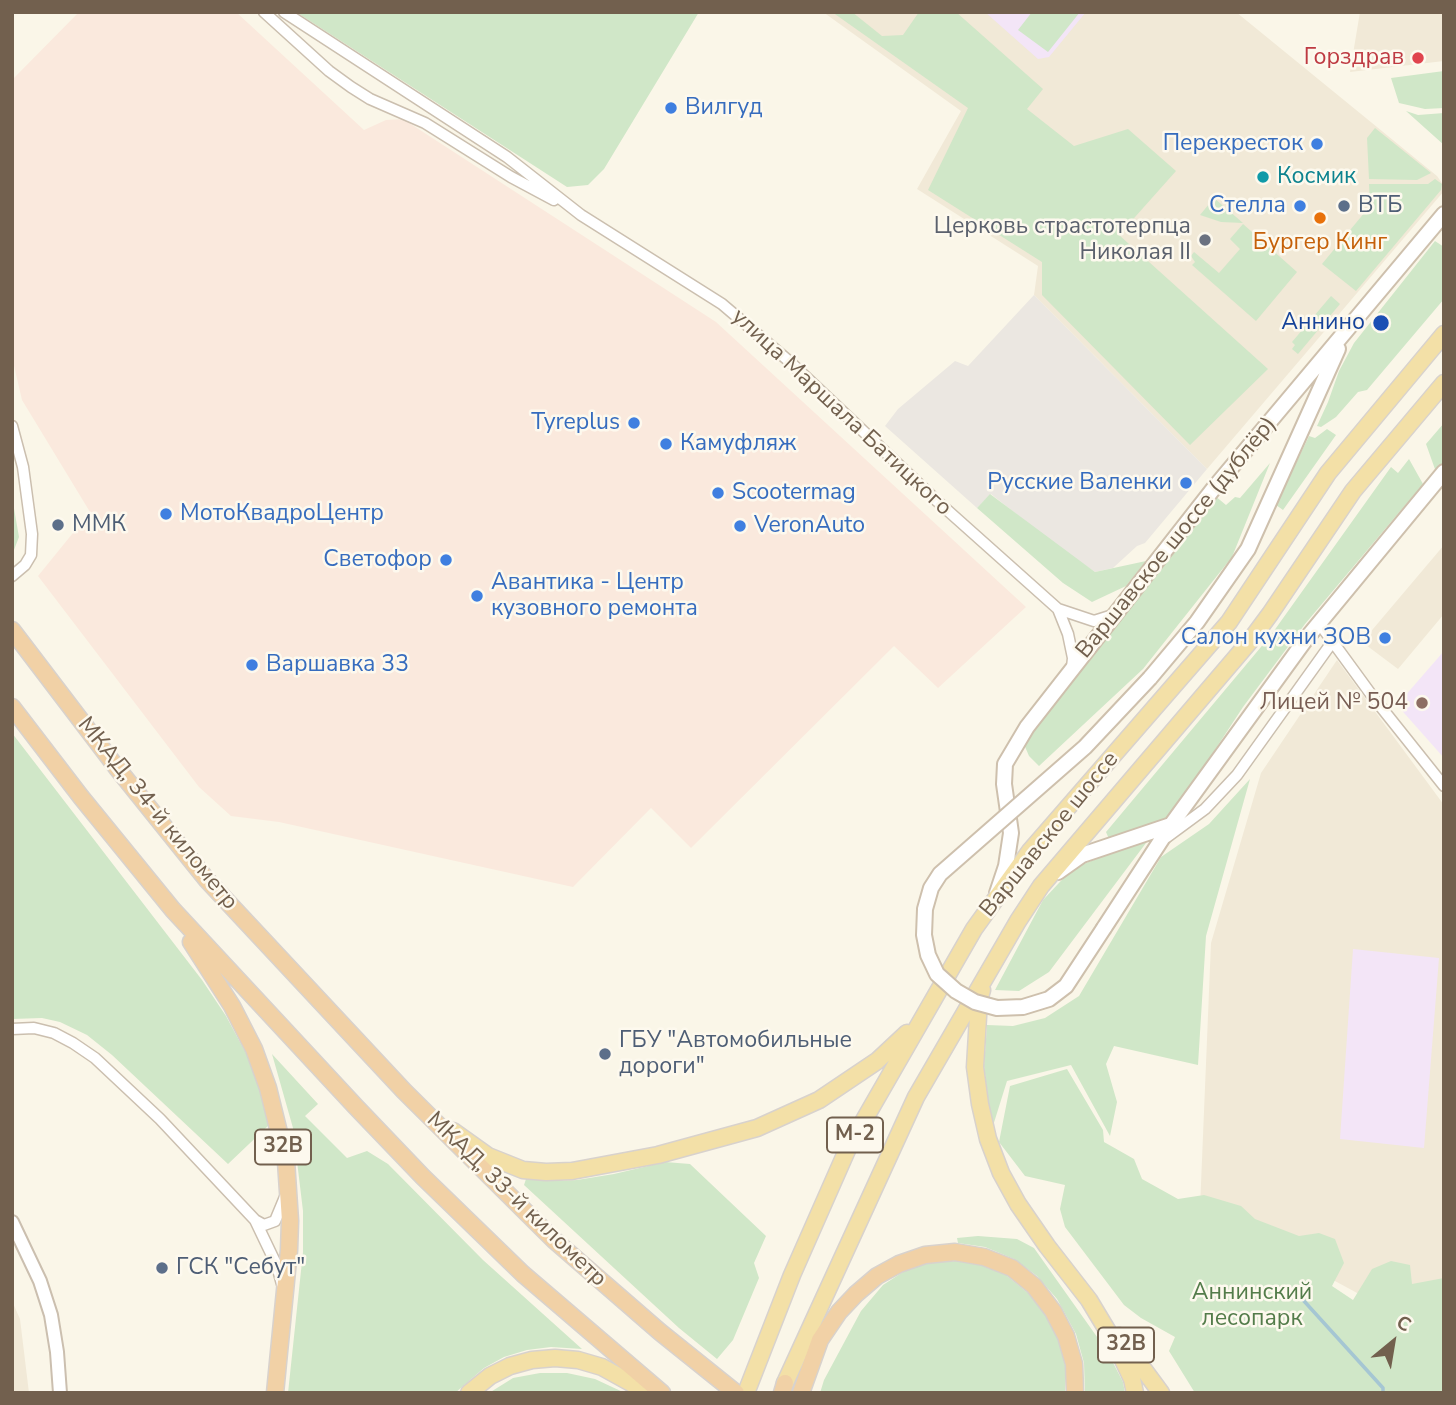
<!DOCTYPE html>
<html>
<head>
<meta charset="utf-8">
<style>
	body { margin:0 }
	#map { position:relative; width:1456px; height:1405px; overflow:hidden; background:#faf6e8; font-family:"Nunito Sans",sans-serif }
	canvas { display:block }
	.frame { position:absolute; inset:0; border:14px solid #72604e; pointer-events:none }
	.north { position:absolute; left:1358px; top:1307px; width:70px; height:70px; -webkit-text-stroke:5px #fdf9ee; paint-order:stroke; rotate:30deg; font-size:19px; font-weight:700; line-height:28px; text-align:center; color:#72604e }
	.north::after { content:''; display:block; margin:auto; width:24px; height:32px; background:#72604e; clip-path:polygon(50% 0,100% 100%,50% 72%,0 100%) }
</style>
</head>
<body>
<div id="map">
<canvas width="1456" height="1405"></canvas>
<div class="frame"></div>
<div class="north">С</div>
</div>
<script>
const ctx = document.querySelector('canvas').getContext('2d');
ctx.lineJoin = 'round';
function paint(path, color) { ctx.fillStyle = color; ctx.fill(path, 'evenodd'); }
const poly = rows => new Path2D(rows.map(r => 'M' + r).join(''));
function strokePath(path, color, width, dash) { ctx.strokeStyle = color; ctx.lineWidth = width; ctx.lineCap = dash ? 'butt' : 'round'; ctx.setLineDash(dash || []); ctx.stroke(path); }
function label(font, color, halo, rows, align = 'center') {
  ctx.font = font + ' "Nunito Sans",sans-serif'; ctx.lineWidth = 5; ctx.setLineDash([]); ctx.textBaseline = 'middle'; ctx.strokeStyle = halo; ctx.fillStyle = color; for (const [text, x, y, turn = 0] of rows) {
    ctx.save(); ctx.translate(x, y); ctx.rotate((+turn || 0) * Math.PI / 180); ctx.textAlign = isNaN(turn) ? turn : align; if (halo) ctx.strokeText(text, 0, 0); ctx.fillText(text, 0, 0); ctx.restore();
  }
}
paint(poly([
	[823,12,1236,12,1437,176,1444,186,1444,191,1207,469,1034,295,1038,266,917,189,961,111],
	[1360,12,1444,12,1444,61,1350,72],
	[1444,545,1444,614,1398,669,1362,642],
	[1337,660,1444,805,1444,1340,1200,1208,1211,943,1261,773],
	[12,1301,20,1319,29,1393,12,1393]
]), '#f1e9d7');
paint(poly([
	[79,12,236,12,364,130,386,120,403,119,716,322,1026,607,938,688,894,646,691,848,651,808,573,887,279,822,231,816,199,787,38,576,90,512,22,400,12,357,12,80]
]), '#fae9dd');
paint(poly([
	[1034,295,1207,469,1145,543,1137,546,1113,568,1095,572,1059,548,991,494,977,508,885,426,898,409,955,361,968,366]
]), '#ebe7e1');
paint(poly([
	[985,12,1086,12,1049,57,1038,59],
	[1444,651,1444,758,1397,705],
	[1353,949,1439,958,1424,1148,1340,1139]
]), '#f3e5f7');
paint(poly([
	[296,12,699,12,604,169,588,185,567,187],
	[832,12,852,12,882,36,903,35,919,12,956,12,1043,89,1027,109,1074,146,1128,129,1176,171,1119,235,1268,369,1190,445,1042,295,1042,262,928,190,968,108],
	[1032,12,1080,12,1048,52,1018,30],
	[1444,71,1444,108,1425,109,1399,103,1391,78],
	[1406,111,1418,115,1444,113,1444,145],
	[1375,128,1431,173,1417,180,1369,179,1367,138],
	[1435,179,1442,184,1441,190,1356,291,1322,264,1370,206,1369,184,1428,184],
	[1214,198,1243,223,1221,222,1200,215],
	[1243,224,1297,272,1256,321,1192,265,1195,262,1191,256,1194,252,1219,273,1240,249,1230,239],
	[1435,241,1444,247,1444,299,1367,390,1358,392,1336,417,1321,427,1317,426,1328,402,1339,371,1354,343],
	[1331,296,1340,304,1298,354,1292,349,1295,345,1292,342],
	[1444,423,1444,462,1436,472,1426,444],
	[1327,429,1336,435,1283,510,1276,505,1309,436,1315,438],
	[1409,459,1423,484,1305,624,1243,707,1169,820,1109,839,1106,832,1271,635,1391,467,1398,473],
	[1270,463,1232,557,1143,669,1039,766,1029,756,1023,742,1214,495,1226,505,1235,497,1240,498],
	[990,494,1095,572,1146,561,1126,586,1092,602,1063,583,977,508],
	[12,497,19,537,12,555],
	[12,733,202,980,226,1016,247,1055,259,1088,269,1125,228,1164,112,1055,87,1035,60,1022,42,1018,12,1019],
	[1250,779,1206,936,1198,1065,1114,1046,1106,1064,1117,1102,1110,1136,1071,1065,1007,1081,992,1129,984,1066,987,1025,1013,1026,1045,1018,1079,996,1161,857,1209,824],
	[1149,839,1049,972,1019,991,995,990,1043,900,1073,868],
	[272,1054,318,1104,305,1116,347,1158,367,1151,388,1164,483,1260,582,1349,551,1347,527,1350,504,1357,484,1368,455,1393,288,1393,303,1252,303,1211,293,1128],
	[1067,1069,1103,1130,1104,1142,1134,1159,1142,1179,1178,1199,1204,1195,1241,1206,1255,1219,1299,1236,1319,1233,1335,1239,1344,1263,1332,1286,1353,1300,1372,1269,1391,1261,1410,1265,1412,1284,1444,1278,1444,1393,1195,1393,1169,1351,1175,1337,1141,1318,1124,1305,1065,1227,1060,1209,1065,1185,1025,1176,999,1142,1010,1086],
	[665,1162,690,1164,766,1236,754,1263,759,1278,733,1340,717,1359,679,1328,524,1185,526,1179,551,1181,577,1180,614,1174],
	[978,1236,1017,1239,1034,1248,1107,1351,1123,1382,1125,1393,1085,1393,1084,1363,1076,1334,1057,1299,1037,1276,1014,1259,985,1247,958,1243,957,1238],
	[956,1261,980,1265,1006,1275,1028,1293,1046,1316,1059,1341,1065,1365,1065,1393,820,1393,824,1380,861,1311,883,1285,903,1272,929,1263],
	[540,1373,567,1373,595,1379,625,1393,489,1393,513,1378]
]), '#d0e7c8');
strokePath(poly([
	[1294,1290,1383,1388,1383,1393]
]), '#a5c6d3', 3.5);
const minor = poly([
	[264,12,329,71,351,87,370,99,425,123,511,177,554,200],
	[284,12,507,157,581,215,722,304,790,362,937,501,1058,609,1094,621,1113,615],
	[12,426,23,467,32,534,31,555,25,565,12,576],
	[1058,609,1068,634,1073,658,1072,668],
	[1319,623,1373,697,1444,786],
	[1167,837,1205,809,1237,775,1333,641],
	[12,1029,34,1028,54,1033,73,1043,95,1058,160,1119,255,1220,277,1266,282,1284],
	[255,1220,264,1225,275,1221,285,1197]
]);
const tertiary = poly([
	[12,1222,40,1281,51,1315,57,1352,60,1393]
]);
const secondary = poly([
	[1150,678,1197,622,1248,549,1338,349],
	[1058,872,1082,855,1171,825],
	[997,893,1006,866,1011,833,1004,784,1005,764,1027,727,1214,488,1444,214],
	[1104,928,1171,825,1306,639,1444,472]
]);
const primary = poly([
	[982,990,979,1000,975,1067,980,1104,988,1139,1001,1173,1018,1204,1047,1246,1089,1300,1116,1345,1132,1379,1135,1393],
	[453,1131,488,1156,523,1170,546,1172,572,1171,658,1155,757,1128,819,1100,877,1061,907,1033],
	[1119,1336,1161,1393],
	[785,1383,916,1097,1018,921,1041,886,1250,641,1270,614,1353,491,1444,383],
	[469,1393,490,1376,510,1366,532,1360,555,1358,578,1360,602,1367,649,1393],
	[746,1393,792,1275,848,1148,974,929,1030,851,1229,622,1328,473,1444,334]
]);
const trunk = poly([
	[12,630,117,768,207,880,404,1091,554,1240,660,1332,736,1393],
	[12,707,81,797,173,910,356,1107,423,1177,523,1274,662,1393],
	[191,942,232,1006,254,1049,268,1088,286,1161,290,1221,289,1250,275,1393],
	[782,1393,785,1383],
	[801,1393,820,1340,839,1312,856,1294,877,1276,899,1264,925,1255,955,1252,984,1257,1012,1268,1034,1286,1053,1311,1066,1336,1074,1364,1075,1393]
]);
strokePath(minor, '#cbbfaf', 13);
strokePath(tertiary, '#cbbfaf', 16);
strokePath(secondary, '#cec0ad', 18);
strokePath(primary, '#d8d2cd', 19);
strokePath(trunk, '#d8d2cd', 19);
strokePath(minor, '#fff', 10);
strokePath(tertiary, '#fff', 12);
strokePath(secondary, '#fff', 14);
strokePath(primary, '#f3e0a7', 16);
strokePath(trunk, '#f1d1a6', 16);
const secondaryBridge = poly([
	[1104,928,1066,986,1049,999,1023,1007,997,1008,975,1002,956,991,937,974,928,955,924,935,925,909,931,888,940,874,1085,747,1150,678]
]);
strokePath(secondaryBridge, '#cec0ad', 18, []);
strokePath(secondaryBridge, '#fff', 14);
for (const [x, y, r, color] of [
	[1418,58,7,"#e0444e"],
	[671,108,7,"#3f7fe0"],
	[1317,144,7,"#3f7fe0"],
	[1263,177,7,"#0f9aa8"],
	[1300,206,7,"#3f7fe0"],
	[1344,206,7,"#5c6f8a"],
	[1320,218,7,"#e8710a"],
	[1205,240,7,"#6b7280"],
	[1381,323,9,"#1a4fb4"],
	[634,423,7,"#3f7fe0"],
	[666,444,7,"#3f7fe0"],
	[1186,483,7,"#3f7fe0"],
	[718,493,7,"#3f7fe0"],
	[166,514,7,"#3f7fe0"],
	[58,525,7,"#5c6f8a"],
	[740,526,7,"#3f7fe0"],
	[446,560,7,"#3f7fe0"],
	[477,596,7,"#3f7fe0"],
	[1385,638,7,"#3f7fe0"],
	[252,665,7,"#3f7fe0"],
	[1422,703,7,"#8d6e63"],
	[605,1054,7,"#5c6f8a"],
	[162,1268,7,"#5c6f8a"]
]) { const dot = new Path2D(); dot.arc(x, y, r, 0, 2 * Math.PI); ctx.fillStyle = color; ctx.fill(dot); strokePath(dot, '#fdf9ee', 2.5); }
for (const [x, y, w] of [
	[855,1135,56],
	[283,1147,56],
	[1126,1345,56]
]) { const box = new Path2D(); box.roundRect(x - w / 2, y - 17.5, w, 35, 5); ctx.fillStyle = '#fdf9ee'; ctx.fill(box); strokePath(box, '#72604e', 2); }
label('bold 21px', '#72604e', null, [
	["М-2",855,1135],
	["32B",283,1147],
	["32B",1126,1345]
]);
label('23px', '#be3a42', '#fdf9ee', [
	["Горздрав",1404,58]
], 'right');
label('23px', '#366cbe', '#fdf9ee', [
	["Вилгуд",685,108],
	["Перекресток",1303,144,"right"],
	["Стелла",1286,206,"right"],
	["Tyreplus",620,423,"right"],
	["Камуфляж",680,444],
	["Русские Валенки",1172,483,"right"],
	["Scootermag",732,493],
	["МотоКвадроЦентр",180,514],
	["VeronAuto",754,526],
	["Светофор",432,560,"right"],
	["Авантика - Центр",491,583],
	["кузовного ремонта",491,609],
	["Салон кухни ЗОВ",1371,638,"right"],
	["Варшавка 33",266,665]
], 'left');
label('23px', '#0d838f', '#fdf9ee', [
	["Космик",1277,177]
], 'left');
label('23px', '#4e5e75', '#fdf9ee', [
	["ВТБ",1358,206],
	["ММК",72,525],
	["ГБУ \"Автомобильные",619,1041],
	["дороги\"",619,1067],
	["ГСК \"Себут\"",176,1268]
], 'left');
label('23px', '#5b616d', '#fdf9ee', [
	["Церковь страстотерпца",1191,227],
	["Николая II",1191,253]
], 'right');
label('23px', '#c56008', '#fdf9ee', [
	["Бургер Кинг",1320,243]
]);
label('23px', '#164399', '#fdf9ee', [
	["Аннино",1365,323]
], 'right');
label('23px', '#72604e', '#fdf9ee', [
	["улица Маршала Батицкого",841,413,43],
	["Варшавское шоссе (дублёр)",1177,538,-51],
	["МКАД, 34-й километр",157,814,51],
	["Варшавское шоссе",1050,835,-51],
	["МКАД, 33-й километр",516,1200,44]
]);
label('23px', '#785e54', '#fdf9ee', [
	["Лицей № 504",1408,703]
], 'right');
label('23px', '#537c4a', '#fdf9ee', [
	["Аннинский",1252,1293],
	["лесопарк",1252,1319]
]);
</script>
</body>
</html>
